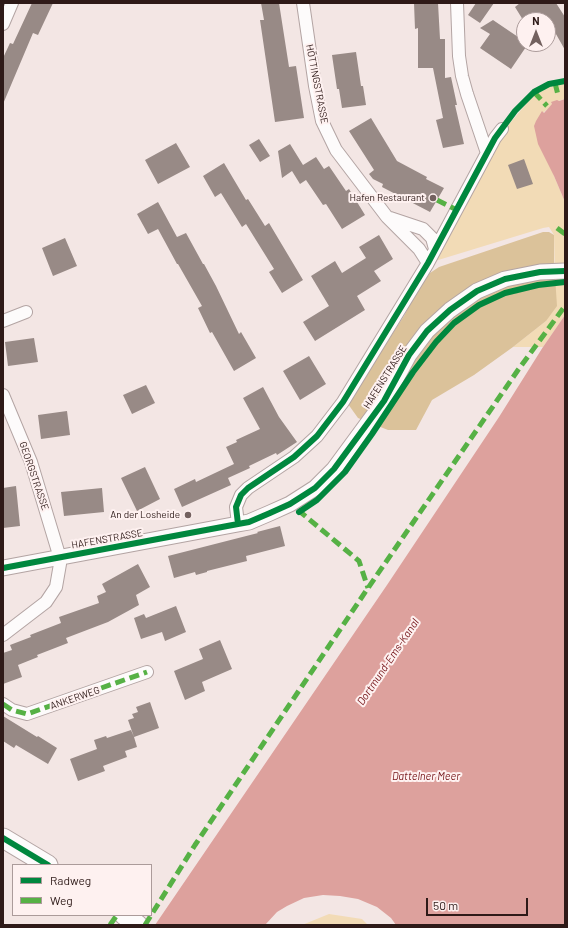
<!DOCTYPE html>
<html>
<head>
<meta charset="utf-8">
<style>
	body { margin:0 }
	#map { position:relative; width:568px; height:928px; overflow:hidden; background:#f3e6e4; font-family:Barlow,sans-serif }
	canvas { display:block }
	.frame { position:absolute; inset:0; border:4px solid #2e1a18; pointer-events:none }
	.legend { position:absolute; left:12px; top:864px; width:140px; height:52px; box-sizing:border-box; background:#fef1f0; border:1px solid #ab9b9a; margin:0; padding:5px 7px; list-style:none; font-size:12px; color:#2e1a18 }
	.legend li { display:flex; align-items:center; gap:8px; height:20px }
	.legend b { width:20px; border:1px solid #ab9b9a }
	.north { position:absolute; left:516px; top:12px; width:40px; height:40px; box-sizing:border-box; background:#fef1f0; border:1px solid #ab9b9a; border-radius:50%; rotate:0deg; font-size:11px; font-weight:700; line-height:16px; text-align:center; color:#2e1a18 }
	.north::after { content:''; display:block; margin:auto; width:14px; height:18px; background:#73615f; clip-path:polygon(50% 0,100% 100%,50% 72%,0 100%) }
	.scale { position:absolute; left:426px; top:898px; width:102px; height:18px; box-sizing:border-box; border:2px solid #2e1a18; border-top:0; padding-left:5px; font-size:12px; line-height:14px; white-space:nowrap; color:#2e1a18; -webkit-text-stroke:3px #fef1f0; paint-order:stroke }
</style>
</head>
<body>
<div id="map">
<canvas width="568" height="928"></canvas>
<div class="frame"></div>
<ul class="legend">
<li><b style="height:5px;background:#00873e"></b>Radweg</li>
<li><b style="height:5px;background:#56b145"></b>Weg</li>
</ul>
<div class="north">N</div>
<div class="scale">50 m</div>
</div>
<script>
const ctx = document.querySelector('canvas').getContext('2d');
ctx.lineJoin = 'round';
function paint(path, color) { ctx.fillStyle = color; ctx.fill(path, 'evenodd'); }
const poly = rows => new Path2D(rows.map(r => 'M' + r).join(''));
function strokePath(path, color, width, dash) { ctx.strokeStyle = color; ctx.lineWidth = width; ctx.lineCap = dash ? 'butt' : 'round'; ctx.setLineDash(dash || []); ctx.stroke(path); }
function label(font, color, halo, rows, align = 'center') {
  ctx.font = font + ' Barlow,sans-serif'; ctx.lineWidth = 4; ctx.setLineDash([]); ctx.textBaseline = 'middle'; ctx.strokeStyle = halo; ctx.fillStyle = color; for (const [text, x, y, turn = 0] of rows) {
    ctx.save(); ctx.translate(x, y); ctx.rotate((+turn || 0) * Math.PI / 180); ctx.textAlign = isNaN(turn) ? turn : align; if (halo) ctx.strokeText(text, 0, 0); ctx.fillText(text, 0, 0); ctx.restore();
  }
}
paint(poly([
	[565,82,565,99,551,103,553,104,543,113,554,176,565,202,565,315,543,347,513,347,546,321,555,283,554,235,549,227,543,228,435,261,497,139,521,110,535,94,546,87],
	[329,914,362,919,368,925,302,925]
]), '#f2dbb6');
paint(poly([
	[543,232,549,232,554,235,554,261,557,306,546,321,513,347,474,375,432,400,416,430,388,430,358,418,348,404,369,370,404,316,418,289,430,273,439,267]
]), '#dbc29a');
paint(poly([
	[565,99,565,202,554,176,538,144,534,126,536,121,542,111,544,113,552,104,551,102,557,100,559,101],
	[565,315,565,925,396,925,391,918,377,907,358,899,340,896,323,895,304,898,287,906,277,912,265,925,155,925,387,585,499,417,543,347]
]), '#dda19d');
paint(poly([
	[32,3,53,3,38,35,33,33,3,104,3,58,10,43,13,44],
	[261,3,279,3,289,67,296,66,304,118,275,122,260,20,264,20],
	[414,3,438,3,440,39,445,39,445,78,451,77,457,105,455,105,464,144,443,148,436,120,443,118,433,68,418,68,418,28,415,29],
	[476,3,494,3,480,23,468,15],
	[520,3,556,3,565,17,565,50,552,27,548,29,548,20,523,20,515,7],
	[493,20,524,41,524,44,528,44,511,69,480,48,490,34,480,28],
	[356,52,361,86,363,86,366,105,342,108,339,89,337,89,332,55],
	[371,118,397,161,427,177,426,179,444,188,430,212,382,187,383,184,373,179,369,174,374,170,349,131],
	[259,139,270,156,260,162,249,145],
	[176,143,190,167,158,184,145,160],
	[290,144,303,165,316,157,324,169,329,166,346,191,349,189,365,215,342,229,326,204,323,205,306,180,300,184,292,171,282,178,278,151],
	[524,159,533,184,517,189,508,165],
	[224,163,246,200,248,199,265,226,269,223,303,280,282,293,269,272,274,269,246,224,242,227,221,193,215,197,203,176],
	[158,202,177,237,186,233,203,264,204,264,216,286,239,334,241,332,256,358,234,371,212,332,210,333,198,308,202,306,178,264,177,264,158,229,148,234,137,214],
	[379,235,393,259,374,271,381,281,357,296,365,310,315,341,303,322,329,306,311,276,335,261,342,273,366,258,359,247],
	[65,238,77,266,53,276,42,248],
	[34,338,38,362,8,366,5,342],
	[309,356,326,384,300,400,283,371],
	[146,385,155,403,132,414,123,395],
	[263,387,279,417,297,442,277,455,276,453,249,466,250,468,228,478,231,485,182,507,174,489,195,479,196,482,234,464,226,447,237,442,236,440,260,429,243,398],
	[67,411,70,435,41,439,38,415],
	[145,467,160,499,137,511,121,478],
	[16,486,20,526,3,528,3,488],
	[102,488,104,512,64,516,61,492],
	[280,526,285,546,246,556,247,561,207,571,207,572,196,575,195,572,174,578,168,556,258,533,257,532],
	[138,564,150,587,136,595,139,605,108,622,66,638,68,643,37,655,38,657,18,665,22,677,3,684,3,653,12,650,10,645,31,637,30,635,61,623,59,617,99,603,97,596,106,592,102,584],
	[176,606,186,632,165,641,162,632,141,639,134,618,144,614,146,618],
	[220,640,232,669,202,682,205,691,185,700,174,671,203,659,199,649],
	[150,702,159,728,134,737,137,747,125,751,127,757,103,766,105,771,78,781,70,759,97,749,94,740,106,736,107,738,131,730,134,737,128,720,134,718,132,714,138,712,136,707],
	[3,716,37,737,38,736,57,748,48,764,16,745,14,748,3,741]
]), '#988a86');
const minor = poly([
	[303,3,315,86,322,121,336,150,387,217,419,249,428,263],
	[457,3,459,56,462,76,467,94,487,153],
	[3,24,12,3],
	[390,218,423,229,432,238,435,249],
	[3,321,26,312],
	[3,395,31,462,60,558,60,564,56,587,46,602,3,635],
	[238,524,236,507,241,495,248,488,294,457,305,447,317,436,343,402,428,263,495,138,502,129],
	[3,704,12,710,27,714,147,672]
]);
const tertiary = poly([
	[3,568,238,524,249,522,270,513,290,504,315,488,334,469,384,401,409,355,427,331,450,310,477,291,505,279,540,272,565,271]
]);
const primary = poly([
	[3,838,48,865],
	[124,915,138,925]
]);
strokePath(minor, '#b3a4a3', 14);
strokePath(tertiary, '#b3a4a3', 17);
strokePath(primary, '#b3a4a3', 21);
strokePath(minor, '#fdfbfb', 12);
strokePath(tertiary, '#fdfbfb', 15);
strokePath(primary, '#fdfbfb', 19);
strokePath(poly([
	[555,83,558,95],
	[534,92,547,106],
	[437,200,457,210],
	[557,228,565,234],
	[298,510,359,561,368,588],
	[3,704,12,710,27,714,147,672],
	[110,925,117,915],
	[145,925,195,845,368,588,518,370,565,306]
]), '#56b145', 5, [10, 5]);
strokePath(poly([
	[299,512,317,500,345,472,372,434,413,372,436,342,454,323,479,305,505,293,538,285,565,282],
	[238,524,236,507,241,495,248,488,294,457,305,447,317,436,343,402,428,263,495,138,515,111,534,92,549,84,565,81],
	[3,568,238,524,249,522,270,513,290,504,315,488,334,469,384,401,409,355,427,331,450,310,477,291,505,279,540,272,565,271],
	[3,838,48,865]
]), '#00873e', 6);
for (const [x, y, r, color] of [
	[433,198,4,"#73615f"],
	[188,515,4,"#73615f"]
]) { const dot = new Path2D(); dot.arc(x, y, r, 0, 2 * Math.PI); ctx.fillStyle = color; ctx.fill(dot); strokePath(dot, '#fef1f0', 1.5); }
label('10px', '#2e1a18', '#fef1f0', [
	["HÖTTINGSTRASSE",317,84,79],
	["HAFENSTRASSE",385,377,-58],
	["GEORGSTRASSE",34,476,71],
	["HAFENSTRASSE",107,539,-10],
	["ANKERWEG",75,698,-19]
]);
label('10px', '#2e1a18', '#fef1f0', [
	["Hafen Restaurant",425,198],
	["An der Losheide",180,515]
], 'right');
label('italic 11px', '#76161a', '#fef1f0', [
	["Dortmund-Ems-Kanal",388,662,-56],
	["Dattelner Meer",426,776]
]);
</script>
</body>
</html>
